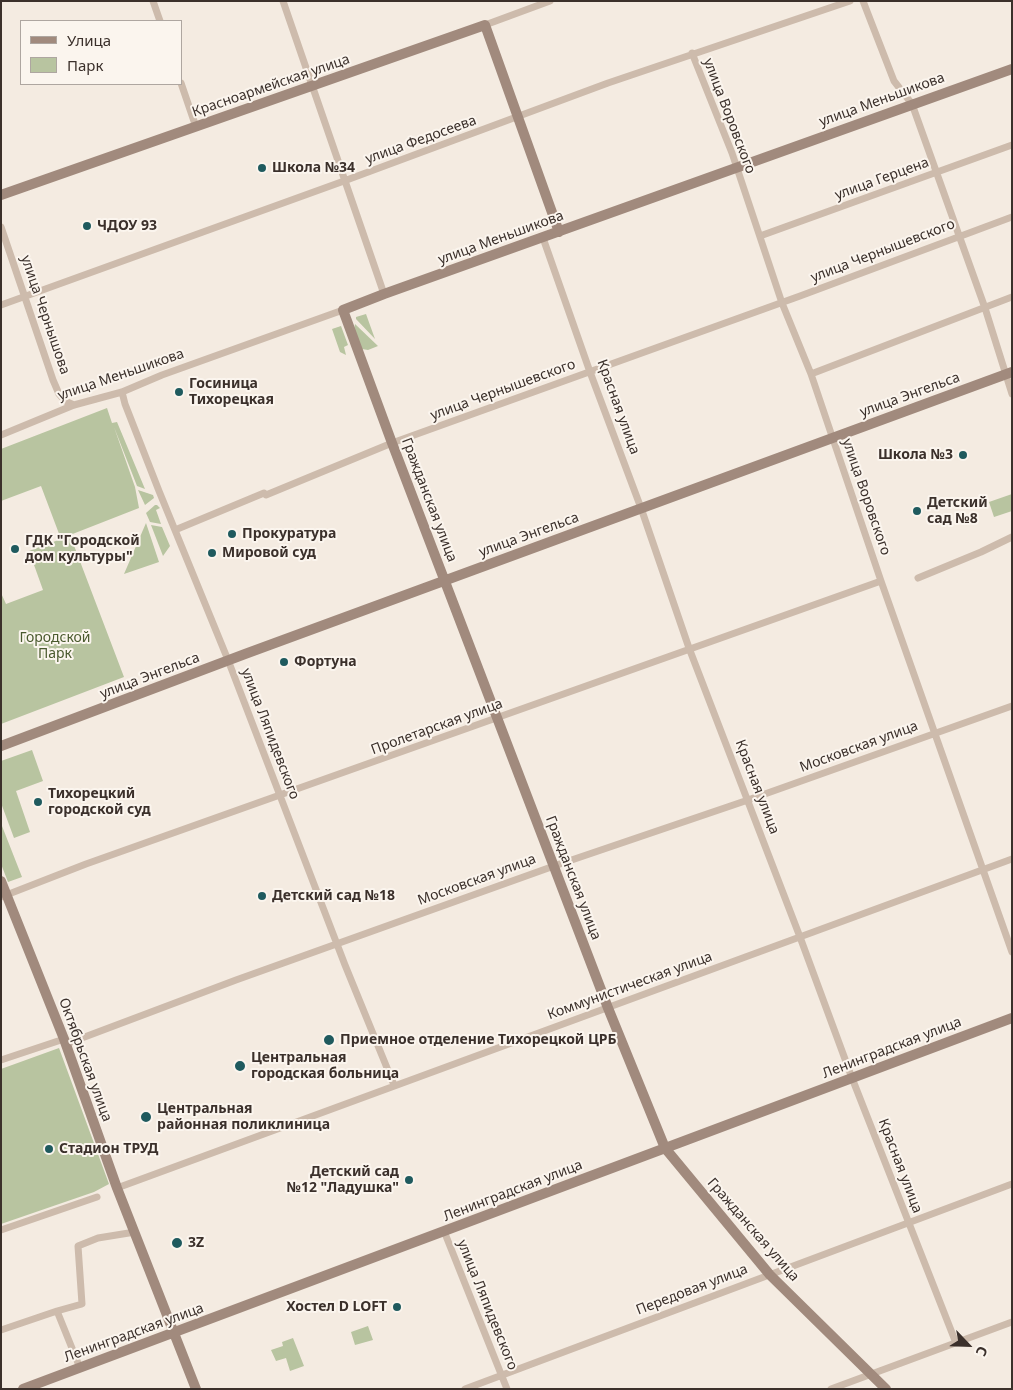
<!DOCTYPE html>
<html>
<head>
<meta charset="utf-8">
<style>
	body { margin:0 }
	#map { position:relative; width:1013px; height:1390px; overflow:hidden; background:#f4ebe1; font-family:"Noto Sans",sans-serif }
	canvas { display:block }
	.frame { position:absolute; inset:0; border:2px solid #3b302b; pointer-events:none }
	.legend { position:absolute; left:20px; top:20px; width:162px; height:65px; box-sizing:border-box; background:#fbf5ee; border:1px solid #aea6a0; margin:0; padding:6px 9px; list-style:none; font-size:15px; color:#3b302b }
	.legend li { display:flex; align-items:center; gap:10px; height:25px }
	.legend b { width:25px; border:1px solid #aea6a0 }
	.north { position:absolute; left:943px; top:1320px; width:50px; height:50px; -webkit-text-stroke:4px #fbf5ee; paint-order:stroke; rotate:114deg; font-size:14px; font-weight:700; line-height:20px; text-align:center; color:#3b302b }
	.north::after { content:''; display:block; margin:auto; width:18px; height:22px; background:#3b302b; clip-path:polygon(50% 0,100% 100%,50% 72%,0 100%) }
</style>
</head>
<body>
<div id="map">
<canvas width="1013" height="1390"></canvas>
<div class="frame"></div>
<ul class="legend">
<li><b style="height:6px;background:#a18a7d"></b>Улица</li>
<li><b style="height:14px;background:#b8c4a0"></b>Парк</li>
</ul>
<div class="north">С</div>
</div>
<script>
const ctx = document.querySelector('canvas').getContext('2d');
ctx.lineJoin = 'round';
function paint(path, color) { ctx.fillStyle = color; ctx.fill(path, 'evenodd'); }
const poly = rows => new Path2D(rows.map(r => 'M' + r).join(''));
function strokePath(path, color, width, dash) { ctx.strokeStyle = color; ctx.lineWidth = width; ctx.lineCap = dash ? 'butt' : 'round'; ctx.setLineDash(dash || []); ctx.stroke(path); }
function label(font, color, halo, rows, align = 'center') {
  ctx.font = font + ' "Noto Sans",sans-serif'; ctx.lineWidth = 4; ctx.setLineDash([]); ctx.textBaseline = 'middle'; ctx.strokeStyle = halo; ctx.fillStyle = color; for (const [text, x, y, turn = 0] of rows) {
    ctx.save(); ctx.translate(x, y); ctx.rotate((+turn || 0) * Math.PI / 180); ctx.textAlign = isNaN(turn) ? turn : align; if (halo) ctx.strokeText(text, 0, 0); ctx.fillText(text, 0, 0); ctx.restore();
  }
}
paint(poly([
	[366,314,375,339,356,319,356,317],
	[355,324,378,346,368,350,362,349,354,329],
	[341,326,348,345,344,347,346,355,340,352,332,329],
	[107,408,112,423,117,422,145,489,137,486,114,427,135,487,139,508,70,535,124,677,1,724,1,593,6,604,43,590,29,551,61,539,41,486,1,501,1,449],
	[138,490,153,495,154,498,145,505],
	[1012,494,1012,511,994,517,989,502],
	[155,505,157,505,160,508,156,510,161,524,150,522,146,513],
	[146,523,159,562,124,574],
	[151,525,162,527,170,546,163,556],
	[32,750,43,781,16,791,30,832,14,838,1,803,1,761],
	[2,826,22,877,8,882,1,864],
	[59,1048,109,1184,94,1192,1,1224,1,1069],
	[368,1326,373,1340,355,1345,351,1332],
	[293,1338,304,1366,290,1371,286,1358,276,1361,271,1350,283,1346,282,1342]
]), '#b8c4a0');
strokePath(poly([
	[153,1,160,21],
	[283,1,384,294],
	[863,1,894,81,912,104,985,308,1012,394],
	[485,25,550,1],
	[692,53,732,153,782,303,811,374,881,581,1012,952],
	[181,83,196,127],
	[1,227,53,380,59,394,65,401,74,405],
	[760,236,1012,145],
	[543,238,590,372,641,508,689,648,800,937,852,1078,956,1343],
	[1,305,344,181,608,83,850,1],
	[811,374,1012,297],
	[122,392,125,404,159,491,228,660,345,965,394,1085],
	[1,435,74,405,122,392,162,375,343,310],
	[175,530,264,493,266,495,392,443,800,296,1012,217],
	[918,578,981,552,1012,537],
	[1,897,86,864,881,581],
	[66,1044,236,980,554,866,748,800,1012,706],
	[1,1060,64,1039],
	[117,1188,1012,859],
	[1,1230,97,1197],
	[444,1231,507,1389],
	[1,1330,57,1311],
	[80,1368,57,1311,82,1304,78,1246,98,1238,135,1232],
	[465,1389,1012,1184],
	[831,1389,1012,1322]
]), '#cdbbac', 7);
strokePath(poly([
	[1,195,485,25,559,232],
	[1,746,245,654,1012,372],
	[1,881,64,1039,117,1188,196,1389],
	[23,1389,1012,1018],
	[886,1389,770,1275,665,1148,608,1008,392,443,343,310,384,294,1012,69]
]), '#a18a7d', 10);
for (const [x, y, r, color] of [
	[262,168,5,"#1f5a5e"],
	[87,226,5,"#1f5a5e"],
	[179,392,5,"#1f5a5e"],
	[963,455,5,"#1f5a5e"],
	[917,511,5,"#1f5a5e"],
	[232,534,5,"#1f5a5e"],
	[15,549,5,"#1f5a5e"],
	[212,553,5,"#1f5a5e"],
	[284,662,5,"#1f5a5e"],
	[38,802,5,"#1f5a5e"],
	[262,896,5,"#1f5a5e"],
	[329,1040,6,"#1f5a5e"],
	[240,1066,6,"#1f5a5e"],
	[146,1117,6,"#1f5a5e"],
	[49,1149,5,"#1f5a5e"],
	[409,1180,5,"#1f5a5e"],
	[177,1243,6,"#1f5a5e"],
	[397,1307,5,"#1f5a5e"]
]) { const dot = new Path2D(); dot.arc(x, y, r, 0, 2 * Math.PI); ctx.fillStyle = color; ctx.fill(dot); strokePath(dot, '#fbf5ee', 2); }
label('14px', '#3b302b', '#fbf5ee', [
	["Красноармейская улица",271,86,-19],
	["улица Меньшикова",882,100,-20],
	["улица Воровского",729,116,69],
	["улица Федосеева",421,140,-20],
	["улица Герцена",882,179,-20],
	["улица Меньшикова",501,238,-20],
	["улица Чернышевского",883,251,-21],
	["улица Чернышова",45,315,71],
	["улица Меньшикова",121,375,-19],
	["улица Чернышевского",503,390,-20],
	["улица Энгельса",910,395,-20],
	["Красная улица",618,407,70],
	["улица Воровского",866,497,71],
	["Гражданская улица",429,500,69],
	["улица Энгельса",529,535,-20],
	["улица Энгельса",150,676,-21],
	["Пролетарская улица",437,727,-20],
	["улица Ляпидевского",270,734,69],
	["Московская улица",859,747,-20],
	["Красная улица",757,787,69],
	["Гражданская улица",573,878,69],
	["Московская улица",477,880,-20],
	["Коммунистическая улица",630,986,-20],
	["Ленинградская улица",892,1048,-21],
	["Октябрьская улица",85,1060,70],
	["Красная улица",900,1166,69],
	["Ленинградская улица",513,1191,-21],
	["Гражданская улица",753,1230,49],
	["Передовая улица",692,1290,-21],
	["улица Ляпидевского",487,1305,68],
	["Ленинградская улица",134,1333,-20]
]);
label('bold 14px', '#3b302b', '#fbf5ee', [
	["Школа №34",272,168],
	["ЧДОУ 93",97,226],
	["Госиница",189,384],
	["Тихорецкая",189,400],
	["Школа №3",953,455,"right"],
	["Детский",927,503],
	["сад №8",927,519],
	["Прокуратура",242,534],
	["ГДК \"Городской",25,541],
	["дом культуры\"",25,557],
	["Мировой суд",222,553],
	["Фортуна",294,662],
	["Тихорецкий",48,794],
	["городской суд",48,810],
	["Детский сад №18",272,896],
	["Приемное отделение Тихорецкой ЦРБ",340,1040],
	["Центральная",251,1058],
	["городская больница",251,1074],
	["Центральная",157,1109],
	["районная поликлиница",157,1125],
	["Стадион ТРУД",59,1149],
	["Детский сад",399,1172,"right"],
	["№12 \"Ладушка\"",399,1188,"right"],
	["3Z",188,1243],
	["Хостел D LOFT",387,1307,"right"]
], 'left');
label('14px', '#4a5a2e', '#fbf5ee', [
	["Городской",55,638],
	["Парк",55,654]
]);
</script>
</body>
</html>
